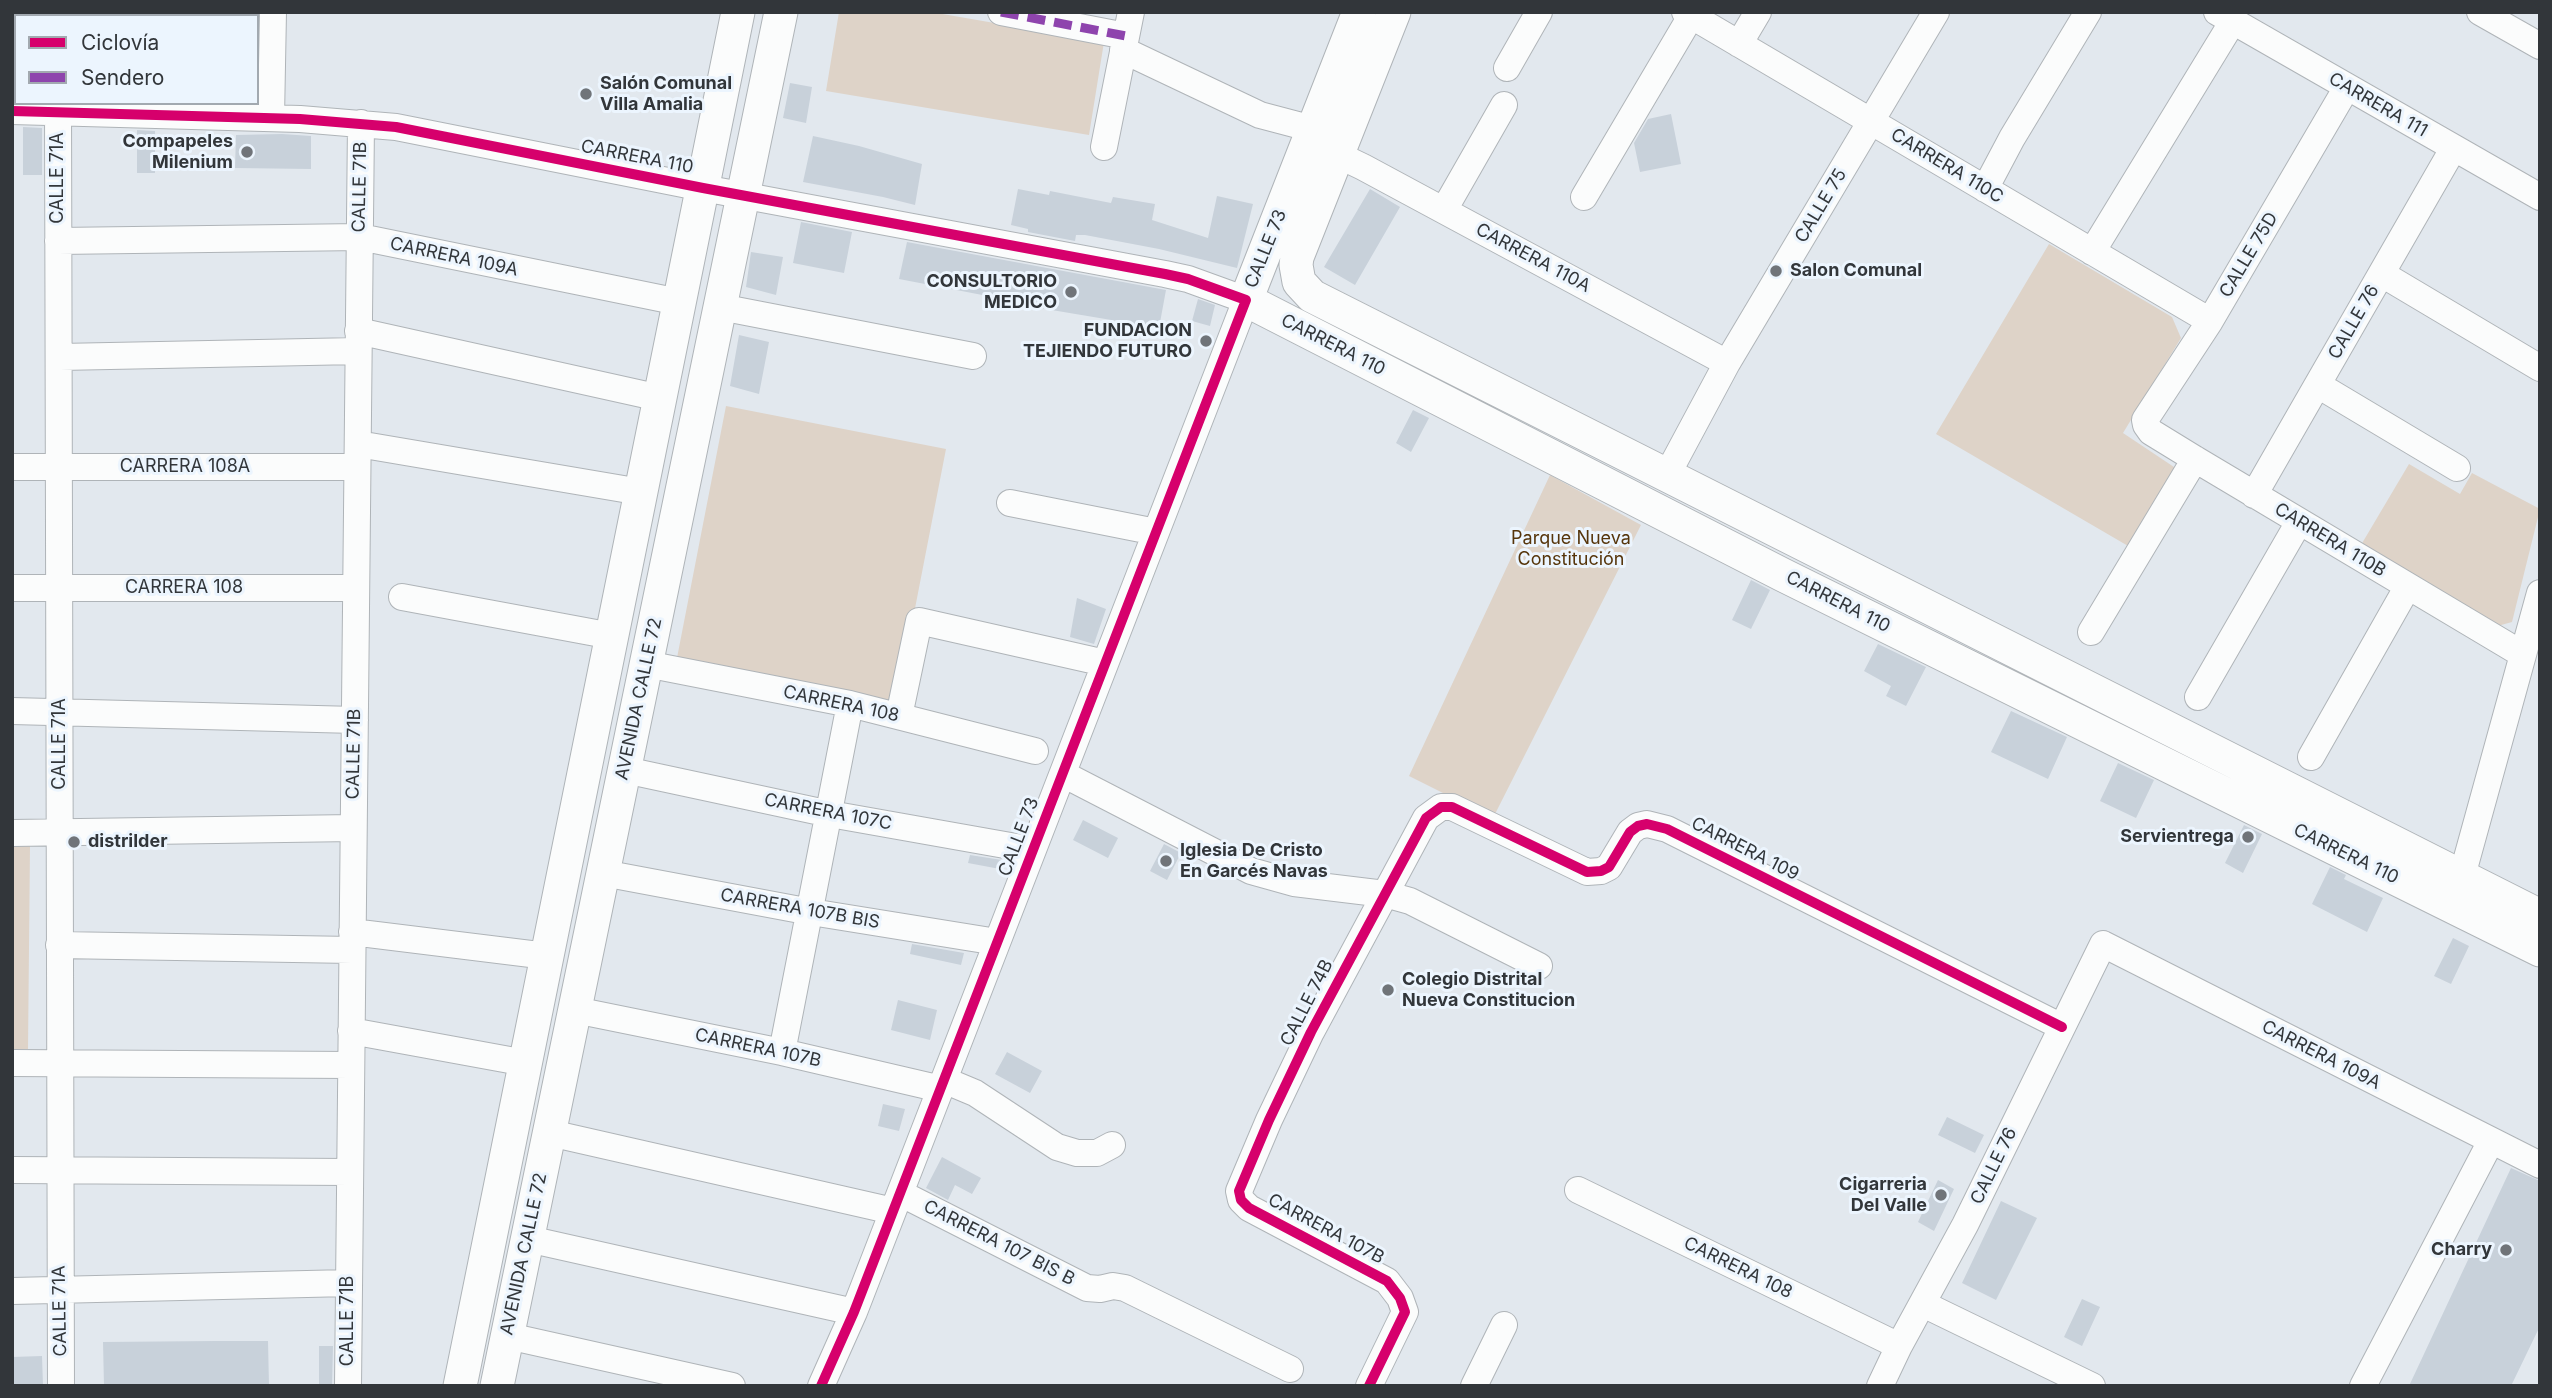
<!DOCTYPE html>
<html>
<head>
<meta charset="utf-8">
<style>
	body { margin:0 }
	#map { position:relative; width:2552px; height:1398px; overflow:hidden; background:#e2e8ee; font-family:Inter,sans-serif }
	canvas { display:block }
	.frame { position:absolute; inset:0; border:14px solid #32363a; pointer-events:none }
	.legend { position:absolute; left:14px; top:14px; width:245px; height:91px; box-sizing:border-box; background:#ecf5fe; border:2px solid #a2a9b0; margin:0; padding:9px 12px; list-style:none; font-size:21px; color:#32363a }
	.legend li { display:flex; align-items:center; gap:14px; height:35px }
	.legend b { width:35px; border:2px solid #a2a9b0 }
</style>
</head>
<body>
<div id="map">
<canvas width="2552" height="1398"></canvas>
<div class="frame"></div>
<ul class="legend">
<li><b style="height:9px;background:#d6006c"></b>Ciclovía</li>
<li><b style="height:9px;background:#8e44ad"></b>Sendero</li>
</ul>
</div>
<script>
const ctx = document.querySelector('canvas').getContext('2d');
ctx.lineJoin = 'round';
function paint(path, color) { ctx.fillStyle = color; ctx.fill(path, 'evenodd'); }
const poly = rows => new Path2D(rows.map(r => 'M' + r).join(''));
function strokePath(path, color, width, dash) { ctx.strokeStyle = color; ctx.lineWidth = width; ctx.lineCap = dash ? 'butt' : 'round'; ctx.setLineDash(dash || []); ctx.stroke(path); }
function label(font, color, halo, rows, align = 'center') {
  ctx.font = font + ' Inter,sans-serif'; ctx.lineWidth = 6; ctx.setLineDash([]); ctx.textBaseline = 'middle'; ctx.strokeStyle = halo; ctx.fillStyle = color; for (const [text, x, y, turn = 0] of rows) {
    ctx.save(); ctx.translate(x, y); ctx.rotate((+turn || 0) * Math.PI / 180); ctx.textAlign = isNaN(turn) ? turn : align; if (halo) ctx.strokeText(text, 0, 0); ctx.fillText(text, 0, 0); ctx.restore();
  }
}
paint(poly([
	[839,12,931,12,1104,42,1089,135,826,91],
	[2049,244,2172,317,2181,338,2123,433,2183,473,2135,550,1936,434],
	[726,406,946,449,896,706,676,663],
	[2409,464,2460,494,2472,473,2540,509,2512,622,2494,627,2361,545],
	[1550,475,1641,525,1493,818,1409,776],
	[12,846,30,846,28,1049,12,1049]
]), '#ded3c8');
paint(poly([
	[790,83,812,87,806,123,783,118],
	[1671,114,1681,164,1640,172,1634,143,1648,119],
	[23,127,42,128,42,175,23,175],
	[137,130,155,131,155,173,137,173],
	[282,134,311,136,311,169,235,168,236,135],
	[813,136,859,146,922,164,915,205,883,197,803,182],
	[1018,189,1049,195,1050,191,1111,203,1113,197,1155,204,1152,220,1208,238,1217,196,1253,204,1237,268,1159,249,1085,235,1076,235,1075,241,1028,232,1028,229,1011,225],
	[1370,189,1400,207,1355,285,1324,267],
	[801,222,852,232,844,273,793,263],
	[907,242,1166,290,1159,328,998,301,998,298,899,279],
	[751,252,783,257,776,295,746,287],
	[1198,299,1215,305,1210,326,1192,321],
	[739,335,769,342,759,394,730,386],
	[1413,410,1429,418,1411,452,1396,443],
	[1751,580,1770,590,1751,629,1732,620],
	[1077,598,1106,609,1094,644,1070,637],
	[1878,644,1926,667,1906,706,1886,696,1891,686,1864,671],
	[2011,711,2067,737,2048,779,1991,752],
	[2118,763,2154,780,2136,818,2100,801],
	[1083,820,1118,838,1108,858,1073,840],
	[2244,825,2262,834,2243,873,2225,863],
	[1164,844,1181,853,1167,880,1150,871],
	[970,855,1002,860,1000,869,968,863],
	[2330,867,2346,875,2344,879,2383,898,2367,932,2312,904],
	[2453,938,2469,946,2451,984,2434,976],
	[912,944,964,953,961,965,910,954],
	[898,1000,937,1010,930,1040,891,1030],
	[1007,1052,1042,1071,1030,1093,995,1074],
	[883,1104,905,1109,899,1131,878,1126],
	[1947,1117,1984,1135,1975,1153,1938,1135],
	[942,1157,981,1178,972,1194,955,1185,948,1200,926,1188],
	[2511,1168,2540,1181,2540,1326,2511,1386,2409,1386],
	[1938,1180,1954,1189,1934,1231,1918,1222],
	[2001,1201,2037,1218,1996,1300,1962,1283],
	[2082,1299,2100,1307,2082,1346,2064,1337],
	[215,1341,268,1341,269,1386,104,1386,103,1342],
	[319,1346,333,1346,332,1386,319,1386],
	[42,1356,43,1386,12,1386,12,1357]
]), '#c8d1da');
const minor = poly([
	[1001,12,1126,36],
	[1685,12,2210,321],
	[2217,12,2540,197],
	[2480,12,2540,46],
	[58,16,58,12],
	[1739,44,1758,12],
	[1123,50,1260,115,1313,129],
	[1507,68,1539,12],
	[2347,87,2210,321,2145,420,2146,425,2151,432,2195,459,2522,654],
	[58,103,61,1386],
	[12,111,300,119,396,127,703,188,1165,274,1188,279,1246,300,854,1312,821,1386],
	[271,118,273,12],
	[1104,147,1131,12],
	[1338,155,1363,167,1727,363],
	[1985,189,2012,138,2088,12],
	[1584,197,1691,16],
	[1444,210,1504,105],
	[58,241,360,237,679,302],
	[2092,252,2233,21],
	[2382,274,2540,368],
	[720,307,973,356],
	[358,331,660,398],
	[60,357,358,351],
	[2318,385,2457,468],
	[358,444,641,492],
	[12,467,357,467],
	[1667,475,1727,363,1936,12],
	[2254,495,2453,149],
	[1010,503,1156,532],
	[12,588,356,588],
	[402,597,612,636],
	[2091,632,2195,459],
	[646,664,850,704,1035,751],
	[2198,697,2299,522],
	[12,711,355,720],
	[899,716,919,621,1105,663],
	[2311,757,2408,586],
	[625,770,830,814,1033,850],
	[1063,774,1251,871,1294,883,1385,894,1410,901,1539,966],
	[12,833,353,828],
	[603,873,811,912,997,942],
	[2462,876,2540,593],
	[352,932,547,956],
	[59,945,352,950],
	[575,1010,782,1052,941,1089],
	[351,1031,526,1063],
	[782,1052,850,704],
	[12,1063,351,1065],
	[944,1080,975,1093,1057,1147,1077,1153,1097,1153,1112,1145],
	[550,1133,893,1211],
	[12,1170,350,1172],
	[1578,1190,1899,1346],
	[900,1193,1087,1288,1100,1289,1113,1286,1125,1288,1290,1369],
	[528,1239,854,1312],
	[12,1291,349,1283],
	[1923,1304,2092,1386],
	[508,1336,732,1386],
	[348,1386,361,123],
	[1369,1386,1405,1312,1400,1298,1387,1281,1249,1208,1241,1200,1239,1191,1269,1120,1311,1032,1426,818,1441,807,1452,807,1587,872,1601,871,1609,867,1630,832,1638,826,1647,824,1667,829,2062,1027],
	[1474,1386,1504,1325],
	[1880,1386,1899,1346,1965,1225,2103,944,2540,1165],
	[2363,1386,2491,1141]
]);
const major = poly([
	[1359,12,1246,300,1783,575,2540,950],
	[1394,12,1297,257,1296,265,1299,282,1312,296,2540,916],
	[460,1386,738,12],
	[497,1386,781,12]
]);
strokePath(minor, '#afb4b8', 28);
strokePath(major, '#afb4b8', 35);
strokePath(minor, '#fbfcfc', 26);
strokePath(major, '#fbfcfc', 33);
strokePath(poly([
	[1001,12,1126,36]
]), '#8e44ad', 9, [18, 9]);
strokePath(poly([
	[12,111,300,119,396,127,703,188,1165,274,1188,279,1246,300,854,1312,821,1386],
	[1369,1386,1405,1312,1400,1298,1387,1281,1249,1208,1241,1200,1239,1191,1269,1120,1311,1032,1426,818,1441,807,1452,807,1587,872,1601,871,1609,867,1630,832,1638,826,1647,824,1667,829,2062,1027]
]), '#d6006c', 10);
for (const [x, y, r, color] of [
	[586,94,7,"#707479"],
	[247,152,7,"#707479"],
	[1776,271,7,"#707479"],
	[1071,292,7,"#707479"],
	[1206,341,7,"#707479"],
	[2248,837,7,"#707479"],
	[74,842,7,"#707479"],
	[1166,861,7,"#707479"],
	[1388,990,7,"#707479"],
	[1941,1195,7,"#707479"],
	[2506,1250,7,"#707479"]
]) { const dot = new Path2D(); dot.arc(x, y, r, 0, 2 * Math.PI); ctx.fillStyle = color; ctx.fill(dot); strokePath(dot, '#ecf5fe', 2.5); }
label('bold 18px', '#32363a', '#ecf5fe', [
	["Salón Comunal",600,84,"left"],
	["Villa Amalia",600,105,"left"],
	["Compapeles",233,142],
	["Milenium",233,163],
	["Salon Comunal",1790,271,"left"],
	["CONSULTORIO",1057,282],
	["MEDICO",1057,303],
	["FUNDACION",1192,331],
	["TEJIENDO FUTURO",1192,352],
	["Servientrega",2234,837],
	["distrilder",88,842,"left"],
	["Iglesia De Cristo",1180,851,"left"],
	["En Garcés Navas",1180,872,"left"],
	["Colegio Distrital",1402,980,"left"],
	["Nueva Constitucion",1402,1001,"left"],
	["Cigarreria",1927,1185],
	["Del Valle",1927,1206],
	["Charry",2492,1250]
], 'right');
label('18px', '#32363a', '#ecf5fe', [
	["CARRERA 111",2378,105,30],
	["CARRERA 110",637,157,11],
	["CARRERA 110C",1947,166,31],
	["CALLE 71A",58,178,-90],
	["CALLE 71B",360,187,-89],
	["CALLE 75",1821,206,-59],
	["CALLE 73",1266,249,-68],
	["CALLE 75D",2249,255,-59],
	["CARRERA 109A",454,257,12],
	["CARRERA 110A",1533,258,28],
	["CALLE 76",2354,322,-60],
	["CARRERA 110",1333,345,27],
	["CARRERA 108A",185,467],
	["CARRERA 110B",2330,540,31],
	["CARRERA 108",184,588],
	["CARRERA 110",1838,602,27],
	["AVENIDA CALLE 72",639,699,-78],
	["CARRERA 108",841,704,12],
	["CALLE 71A",60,744,-90],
	["CALLE 71B",354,754,-89],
	["CARRERA 107C",828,812,11],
	["CALLE 73",1019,837,-69],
	["CARRERA 109",1745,849,27],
	["CARRERA 110",2346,854,26],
	["CARRERA 107B BIS",800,909,10],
	["CALLE 74B",1307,1003,-63],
	["CARRERA 107B",758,1048,12],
	["CARRERA 109A",2321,1055,27],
	["CALLE 76",1994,1166,-64],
	["CARRERA 107B",1326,1229,28],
	["CARRERA 107 BIS B",999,1243,27],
	["AVENIDA CALLE 72",524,1254,-78],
	["CARRERA 108",1738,1268,26],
	["CALLE 71A",60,1311,-91],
	["CALLE 71B",348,1321,-90]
]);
label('18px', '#56350b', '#ecf5fe', [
	["Parque Nueva",1571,539],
	["Constitución",1571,560]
]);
</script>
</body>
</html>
